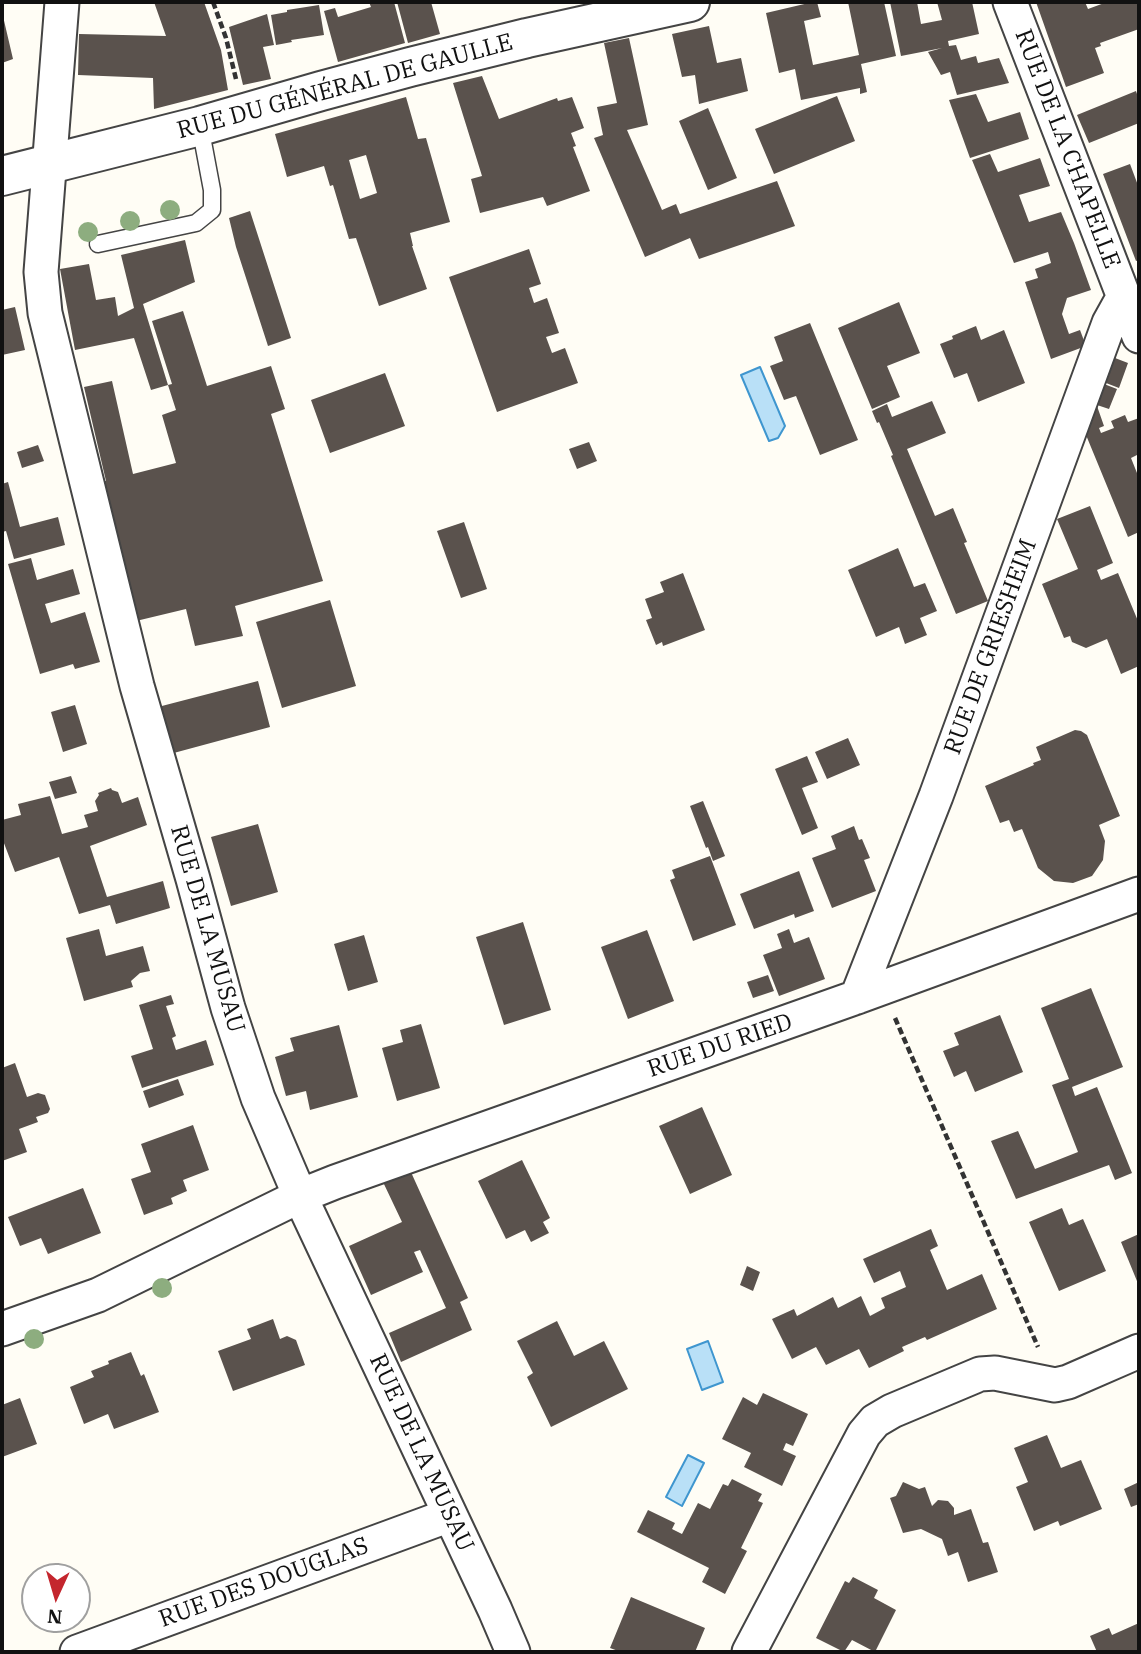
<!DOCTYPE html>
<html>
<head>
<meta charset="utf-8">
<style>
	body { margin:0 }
	#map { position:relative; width:1141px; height:1654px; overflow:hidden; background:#fffdf5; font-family:"IBM Plex Serif",serif }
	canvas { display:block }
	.frame { position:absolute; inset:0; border:4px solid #111; pointer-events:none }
	.north { position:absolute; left:21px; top:1563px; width:70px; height:70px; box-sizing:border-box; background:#fff; border:2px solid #a0a0a0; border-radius:50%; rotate:184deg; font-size:19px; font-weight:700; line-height:28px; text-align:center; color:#111 }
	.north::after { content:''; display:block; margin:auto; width:24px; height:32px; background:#c4262e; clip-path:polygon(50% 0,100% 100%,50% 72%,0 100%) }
</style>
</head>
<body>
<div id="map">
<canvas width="1141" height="1654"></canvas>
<div class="frame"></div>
<div class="north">N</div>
</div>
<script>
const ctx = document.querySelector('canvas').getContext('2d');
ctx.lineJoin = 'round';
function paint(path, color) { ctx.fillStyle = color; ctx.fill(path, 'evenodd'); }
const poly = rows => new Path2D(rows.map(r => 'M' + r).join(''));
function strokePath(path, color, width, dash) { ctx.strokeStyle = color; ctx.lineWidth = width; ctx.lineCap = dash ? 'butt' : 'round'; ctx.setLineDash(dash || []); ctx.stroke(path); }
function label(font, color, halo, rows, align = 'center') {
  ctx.font = font + ' "IBM Plex Serif",serif'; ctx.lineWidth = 7; ctx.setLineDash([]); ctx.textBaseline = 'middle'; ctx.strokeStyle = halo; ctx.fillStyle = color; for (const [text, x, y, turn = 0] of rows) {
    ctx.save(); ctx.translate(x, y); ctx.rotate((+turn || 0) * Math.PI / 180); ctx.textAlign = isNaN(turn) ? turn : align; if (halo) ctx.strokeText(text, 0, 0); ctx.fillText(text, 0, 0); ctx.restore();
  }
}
const water = poly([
	[760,367,785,426,778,438,769,441,741,375,760,367],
	[708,1341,723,1382,702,1390,687,1349,708,1341],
	[688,1455,704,1463,682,1506,666,1497,688,1455]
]);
paint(water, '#b9e0f7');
strokePath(water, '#3f96cf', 2);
paint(poly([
	[154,2,204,2,221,50,228,90,154,109,153,78,78,75,79,34,166,36],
	[369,2,394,2,405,43,338,62,324,11,335,8,338,17,371,7],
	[397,2,431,2,440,34,408,43],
	[813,2,817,2,821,17,804,21,813,65,859,55,848,2,884,2,896,56,861,64,867,92,860,94,860,88,801,100,795,69,779,73,766,13],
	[890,2,917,2,921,24,942,20,937,2,972,2,979,34,948,41,949,46,956,45,961,60,976,56,978,63,999,58,1009,83,957,95,950,72,941,75,928,52,942,48,901,56],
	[1036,2,1085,2,1088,9,1107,2,1139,2,1139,29,1100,43,1101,46,1095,48,1104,73,1066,87],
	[319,5,324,35,291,40,292,42,276,45,271,15,287,12,287,10],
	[2,12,13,59,2,63],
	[267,14,274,45,263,47,271,79,243,85,229,27],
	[709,26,717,63,741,58,748,91,699,104,695,75,682,77,672,34],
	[629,38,648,125,627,130,662,210,676,204,680,214,777,181,795,226,699,259,690,238,645,257,594,138,603,135,597,107,617,103,604,43],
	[482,76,499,119,557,98,558,101,572,97,584,128,571,133,576,146,573,147,590,191,547,206,543,197,480,213,471,179,482,176,453,83],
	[1136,91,1139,100,1139,123,1089,143,1077,115],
	[976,94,988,122,1020,112,1029,139,970,158,949,100],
	[837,96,855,141,774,174,755,129],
	[406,97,418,139,426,138,450,222,410,233,413,246,412,246,427,289,379,306,356,238,349,239,333,185,330,186,324,166,287,177,275,134],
	[366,155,377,193,360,199,349,160],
	[708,108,737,178,708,190,679,121],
	[990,154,998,172,1040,158,1050,186,1019,195,1029,222,1061,212,1074,243,1091,290,1067,298,1062,314,1069,334,1080,330,1086,346,1051,359,1025,282,1038,278,1035,269,1051,263,1048,252,1014,263,972,160],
	[1130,164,1139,188,1139,260,1136,261,1103,174],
	[250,211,291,338,268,346,236,247,229,218],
	[185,240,195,282,143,304,168,385,151,390,134,338,75,350,60,269,89,264,96,300,115,297,118,316,134,308,121,255],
	[529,249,541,284,529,288,534,303,547,298,559,333,546,337,552,353,565,348,578,383,497,412,449,277],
	[899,302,920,353,887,366,900,397,872,409,838,328],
	[15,307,25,350,2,355,2,310],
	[183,311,207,386,271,366,285,409,271,414,323,581,235,606,243,636,195,646,186,609,136,621,103,481,106,481,84,387,112,381,133,474,176,463,162,415,176,410,168,385,172,384,152,321],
	[810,323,858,440,820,455,796,396,784,400,770,366,783,361,774,337],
	[976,326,981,340,1004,330,1025,383,978,402,967,373,954,378,940,344,953,339,952,336],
	[1115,358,1128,363,1119,388,1106,383],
	[385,373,405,426,330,453,311,400],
	[1104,384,1117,389,1109,409,1097,405],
	[932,401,946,433,907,449,935,516,953,508,967,542,964,543,988,601,956,614,891,456,893,455,879,422,877,423,872,411,887,404,892,417],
	[1097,406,1104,426,1099,428,1101,433,1114,428,1111,421,1125,415,1128,422,1139,418,1139,454,1131,458,1139,478,1139,532,1128,537,1086,435],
	[589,442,597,461,577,469,569,449],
	[38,445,44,461,22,468,17,452],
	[8,482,20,527,58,517,65,545,14,559,6,531,2,532,2,484],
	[1090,506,1113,563,1097,570,1101,580,1118,573,1138,621,1139,621,1139,666,1121,674,1107,639,1086,648,1072,642,1070,636,1064,638,1042,584,1078,569,1057,519],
	[464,522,487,589,461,598,437,531],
	[898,548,914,587,925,583,937,611,920,618,927,635,905,644,899,627,876,637,848,570],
	[31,558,37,580,73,569,80,594,45,604,51,623,85,612,100,662,75,669,73,664,40,674,8,564],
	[683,573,705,630,663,646,662,642,656,645,646,620,652,618,645,599,664,592,660,582],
	[330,600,356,686,282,708,256,622],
	[258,681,270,727,170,754,158,707],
	[75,705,87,744,63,752,51,712],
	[1075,730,1081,731,1087,735,1120,816,1099,825,1105,841,1103,860,1092,876,1073,883,1054,881,1038,868,1022,829,1014,832,1009,820,1000,823,985,786,1034,765,1033,763,1041,760,1036,747],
	[848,738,860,765,827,779,815,752],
	[807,756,818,782,802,788,818,828,802,835,775,769],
	[71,776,77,793,55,799,49,782],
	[111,788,112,790,118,792,122,803,138,797,147,825,90,846,107,897,163,881,170,908,116,924,110,905,79,914,59,857,15,872,2,838,2,820,21,815,18,804,50,796,62,834,88,827,84,815,98,811,95,801,99,795,98,793],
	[703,801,725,856,713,861,708,847,706,848,690,806],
	[258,824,278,892,231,906,211,837],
	[854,826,859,840,862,839,870,858,864,860,876,891,832,908,812,858,836,849,831,836],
	[710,856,736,925,693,941,670,880,675,878,672,870],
	[799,871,814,911,795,918,794,914,754,929,740,894],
	[523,922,551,1010,504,1025,476,937],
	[99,929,106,956,143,946,150,971,140,973,131,981,133,987,84,1001,66,938],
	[789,929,794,943,809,937,825,979,779,996,763,955,782,948,777,934],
	[647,930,674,1001,628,1019,601,947],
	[364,935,378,982,348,991,334,944],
	[768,975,774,991,753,998,747,982],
	[1091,988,1123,1067,1072,1087,1075,1096,1097,1087,1132,1173,1115,1180,1109,1165,1016,1199,991,1141,1018,1131,1035,1169,1078,1152,1052,1085,1069,1079,1041,1008],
	[171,995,174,1004,166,1006,176,1036,172,1038,176,1050,206,1040,214,1065,142,1088,131,1056,153,1049,139,1005],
	[1000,1015,1023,1072,975,1092,966,1071,954,1077,943,1051,959,1045,954,1033],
	[421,1024,440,1088,397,1101,382,1048,403,1042,400,1030],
	[339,1025,358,1097,310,1110,306,1091,286,1096,275,1057,294,1051,290,1038],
	[15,1063,27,1097,38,1093,45,1095,50,1109,48,1113,36,1117,38,1122,19,1129,27,1152,2,1161,2,1068],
	[178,1079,184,1095,149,1108,143,1091],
	[702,1107,732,1175,690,1194,659,1126],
	[193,1125,209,1170,183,1180,187,1191,171,1198,173,1204,144,1215,131,1179,151,1172,141,1144],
	[522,1160,550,1218,543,1222,549,1233,531,1242,525,1230,506,1239,478,1181],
	[410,1170,468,1298,460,1302,472,1330,401,1362,389,1333,446,1308,420,1250,414,1252,423,1272,371,1295,349,1246,402,1222,383,1182],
	[83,1188,101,1233,48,1254,41,1238,20,1246,8,1217],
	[1062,1208,1069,1225,1083,1219,1106,1271,1059,1291,1029,1222],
	[931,1229,938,1246,930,1250,947,1290,982,1274,997,1309,927,1340,925,1337,902,1347,904,1351,869,1368,859,1349,826,1365,816,1347,792,1359,772,1319,794,1309,797,1316,833,1297,838,1308,861,1296,870,1316,885,1308,881,1298,906,1287,900,1271,874,1283,863,1259],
	[1139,1234,1139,1286,1121,1242],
	[747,1266,760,1272,753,1291,740,1285],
	[273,1319,280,1339,287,1336,296,1340,305,1365,233,1391,218,1351,251,1339,247,1329],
	[557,1321,574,1356,604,1341,628,1389,551,1427,527,1377,533,1373,517,1341],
	[131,1352,141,1376,144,1374,159,1412,114,1429,108,1414,84,1424,70,1387,94,1377,91,1371,109,1364,108,1361],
	[763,1393,808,1414,793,1446,786,1443,783,1450,796,1456,782,1486,744,1467,751,1453,722,1439,743,1397,757,1405],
	[20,1398,37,1444,2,1457,2,1405],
	[1047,1435,1061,1468,1081,1460,1102,1509,1060,1526,1058,1521,1034,1531,1016,1487,1028,1482,1014,1448],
	[732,1479,762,1494,758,1501,763,1503,741,1548,747,1551,725,1594,702,1582,709,1568,637,1532,648,1510,675,1523,672,1529,682,1534,698,1503,710,1509,723,1484,728,1486],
	[903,1482,919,1489,925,1487,932,1506,938,1500,948,1501,954,1508,954,1515,971,1509,983,1543,988,1542,998,1572,968,1582,958,1552,948,1556,942,1539,921,1529,903,1533,890,1498,896,1496],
	[1139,1482,1139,1504,1131,1507,1124,1489],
	[853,1577,878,1590,874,1598,896,1610,875,1652,852,1640,844,1652,816,1638,845,1581,849,1583],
	[631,1597,705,1628,695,1652,621,1652,610,1648],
	[1139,1623,1139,1652,1097,1652,1090,1636,1109,1628,1112,1635]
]), '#5a524d');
const service = poly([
	[98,244,196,223,212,210,212,190,200,126]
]);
const minor = poly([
	[62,2,41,272,45,313,137,686,193,879,228,1008,258,1098,300,1196,495,1610,513,1652],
	[1010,2,1139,336],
	[857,997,936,796,1109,323,1124,296],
	[2,1329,98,1295,300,1196,335,1182,857,997,1139,894],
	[77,1652,450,1515],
	[749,1652,864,1434,875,1421,892,1411,980,1374,995,1373,1055,1385,1068,1382,1139,1351]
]);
const tertiary = poly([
	[2,176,200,126,321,91,410,67,527,38,690,2]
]);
strokePath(service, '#444', 19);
strokePath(minor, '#444', 37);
strokePath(tertiary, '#444', 42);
strokePath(poly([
	[213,2,226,38,236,79],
	[895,1018,1038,1347]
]), '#333', 4.5, [7, 3.5]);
strokePath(service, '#fff', 16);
strokePath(minor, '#fff', 33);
strokePath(tertiary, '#fff', 38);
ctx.fillStyle = '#8dad7f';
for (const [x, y] of [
	[170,210],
	[130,221],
	[88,232],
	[162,1288],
	[34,1339]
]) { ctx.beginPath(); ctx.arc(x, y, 10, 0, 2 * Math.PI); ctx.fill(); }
label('24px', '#111', '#fff', [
	["RUE DU GÉNÉRAL DE GAULLE",345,87,-15],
	["RUE DE LA CHAPELLE",1067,149,69],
	["RUE DE GRIESHEIM",991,647,-70],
	["RUE DE LA MUSAU",207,929,74],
	["RUE DU RIED",720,1046,-19],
	["RUE DE LA MUSAU",421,1453,65],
	["RUE DES DOUGLAS",264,1583,-20]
]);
</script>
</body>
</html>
